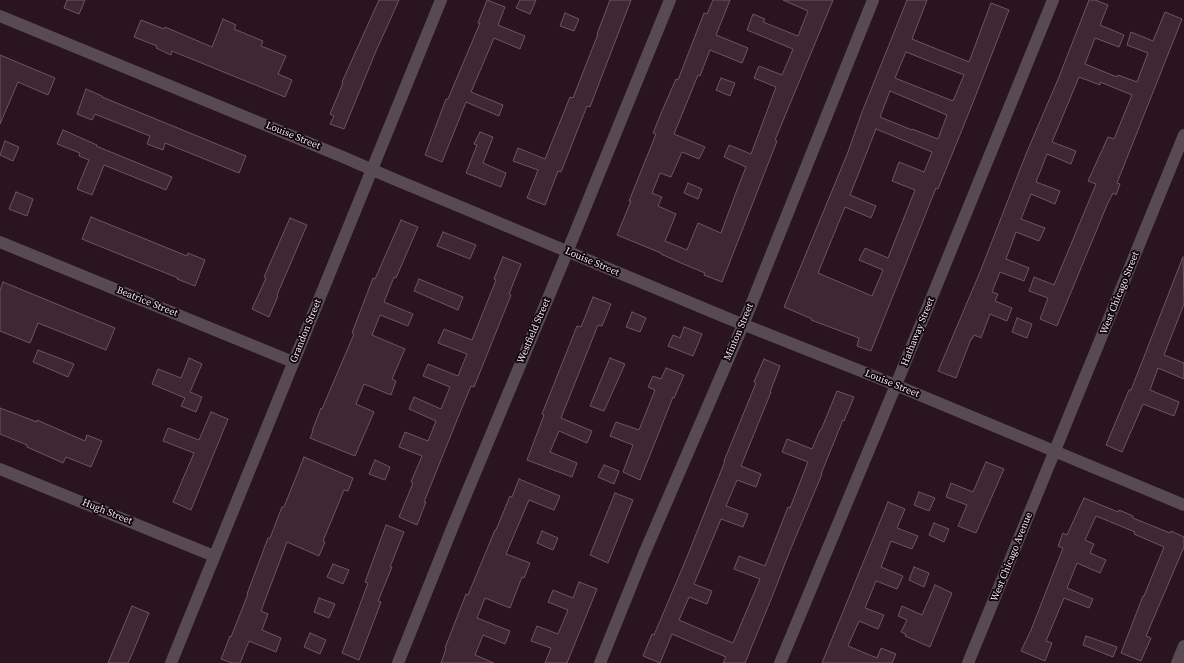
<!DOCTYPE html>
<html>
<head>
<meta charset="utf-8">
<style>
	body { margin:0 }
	canvas { display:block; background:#2a1420 }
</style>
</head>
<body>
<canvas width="1184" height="663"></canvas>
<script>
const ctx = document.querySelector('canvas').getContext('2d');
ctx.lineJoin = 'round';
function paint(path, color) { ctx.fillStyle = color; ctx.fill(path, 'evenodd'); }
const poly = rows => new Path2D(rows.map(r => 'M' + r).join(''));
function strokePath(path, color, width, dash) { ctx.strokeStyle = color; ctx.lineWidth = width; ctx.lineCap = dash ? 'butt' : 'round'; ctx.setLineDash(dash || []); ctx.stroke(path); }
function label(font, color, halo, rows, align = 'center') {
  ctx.font = font + ' "Source Serif 4",serif'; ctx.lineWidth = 3.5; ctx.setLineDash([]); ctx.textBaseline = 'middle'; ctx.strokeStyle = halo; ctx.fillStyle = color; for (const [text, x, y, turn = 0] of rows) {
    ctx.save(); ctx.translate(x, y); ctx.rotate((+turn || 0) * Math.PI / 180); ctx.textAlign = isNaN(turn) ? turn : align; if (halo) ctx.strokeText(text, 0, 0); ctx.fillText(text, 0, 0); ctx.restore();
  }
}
const building = poly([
	[67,0,85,0,79,14,64,8,67,0],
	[379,0,399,0,376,51,344,129,330,124,334,116,330,114,343,83,342,82,379,0],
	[487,0,505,7,498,25,525,36,520,49,494,38,471,92,503,105,499,116,466,102,442,162,425,155,446,99,448,99,480,23,478,23,487,0],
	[520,0,536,0,530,14,516,8,520,0],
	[610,0,631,0,590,107,587,106,561,172,558,171,545,205,527,198,538,170,513,161,518,148,545,159,570,97,573,98,598,34,597,34,610,0],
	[713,0,730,0,716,35,748,48,742,63,710,50,700,76,698,75,674,134,705,147,699,159,682,152,671,177,660,173,652,193,662,197,658,206,676,214,665,241,687,250,698,223,721,233,735,195,746,167,724,157,729,145,751,154,776,87,754,78,759,66,782,75,793,49,747,30,753,14,765,19,763,22,798,36,808,11,783,0,833,0,775,140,777,141,722,282,704,275,705,273,681,263,661,254,661,253,617,235,631,201,629,201,656,134,653,133,662,111,676,79,678,80,704,13,707,14,713,0],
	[907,0,927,0,912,39,969,62,991,3,1009,10,970,110,938,189,936,188,871,351,857,346,859,338,811,320,812,319,784,307,848,152,862,112,907,0],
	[906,52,964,75,953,101,895,78,906,52],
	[890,91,947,115,938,139,912,129,912,130,880,117,890,91],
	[876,129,932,152,924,172,899,162,892,181,915,190,888,258,865,248,859,260,883,270,872,296,818,273,845,207,871,218,876,206,850,195,876,129],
	[1089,0,1095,0,1108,5,1100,25,1124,35,1119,47,1095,38,1085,64,1117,77,1118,75,1137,82,1148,53,1127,45,1131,32,1153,41,1165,12,1182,19,1117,183,1120,184,1116,195,1113,193,1107,205,1057,326,1040,319,1048,298,1029,291,1034,277,1054,285,1096,184,1088,181,1108,137,1114,139,1132,95,1100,82,1100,85,1079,77,1052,142,1076,151,1071,164,1047,154,1036,182,1060,191,1055,204,1031,194,1021,219,1045,228,1039,241,1016,232,1006,259,1029,268,1024,281,1000,272,992,292,998,294,995,301,1012,308,1007,321,990,314,981,338,974,335,972,339,971,339,956,378,938,371,980,272,1026,154,1059,77,1089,0],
	[565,13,579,19,574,31,560,26,565,13],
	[223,19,236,25,234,29,263,41,261,46,286,56,278,74,292,80,285,97,172,51,171,55,156,48,157,46,134,37,141,20,164,29,165,27,212,47,223,19],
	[0,55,55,78,48,95,18,82,0,124,0,55],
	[721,78,735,83,730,96,716,90,721,78],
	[86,89,102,96,102,97,246,156,239,173,165,143,163,150,147,144,150,136,95,114,92,120,77,114,86,89],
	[63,130,97,145,96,146,172,177,166,190,104,165,92,195,77,189,89,160,79,156,80,153,57,144,63,130],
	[480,132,493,137,483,163,506,173,501,187,466,173,477,145,474,144,480,132],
	[5,141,19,147,13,161,0,155,5,141],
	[688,183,702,189,698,199,684,193,688,183],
	[16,192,33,199,27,216,9,209,16,192],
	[91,217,187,256,188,253,205,260,195,286,177,279,178,278,82,239,91,217],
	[290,218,307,225,277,295,278,296,269,317,252,309,266,278,264,277,290,218],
	[401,220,418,227,396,278,394,277,384,302,413,314,408,326,380,315,372,335,405,349,392,379,396,381,391,395,364,384,356,404,374,412,355,456,310,438,313,431,312,431,321,408,322,409,354,334,352,333,373,278,375,279,401,220],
	[443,232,476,245,470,259,437,246,443,232],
	[503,257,521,264,509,294,511,295,474,387,471,386,457,420,424,502,426,502,417,525,399,517,413,483,411,482,422,456,399,447,405,432,428,441,436,421,409,409,414,397,441,409,450,387,423,376,428,364,458,376,467,354,438,343,444,329,472,340,496,280,494,279,503,257],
	[1183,257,1184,304,1164,355,1184,363,1184,379,1158,368,1150,390,1179,402,1174,416,1143,404,1122,452,1106,445,1129,390,1131,390,1183,257],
	[419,279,463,297,458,310,414,291,419,279],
	[3,282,115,328,106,350,38,323,30,343,0,331,0,290,3,282],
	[593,297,611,304,602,326,598,325,561,418,592,431,587,443,559,431,550,452,577,463,572,477,527,460,544,415,542,414,577,326,581,327,593,297],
	[632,312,646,318,640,332,626,327,632,312],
	[1017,318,1032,324,1027,338,1012,332,1017,318],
	[684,327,702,334,693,356,668,346,673,335,680,338,684,327],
	[38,350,74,364,68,377,33,362,38,350],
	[189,358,202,364,190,392,202,397,196,412,181,406,185,398,152,384,158,369,181,378,189,358],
	[610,358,625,364,604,411,590,406,610,358],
	[764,359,780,366,770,392,771,392,741,466,761,474,756,487,737,480,726,506,748,514,743,527,721,519,694,584,712,591,707,604,689,597,679,620,733,643,760,579,734,569,739,556,765,566,788,507,790,508,808,462,782,452,787,439,812,449,820,430,821,430,837,391,854,397,844,421,843,420,821,474,822,474,789,553,774,592,745,663,723,663,726,657,672,634,660,663,643,656,652,634,654,635,687,557,725,461,724,461,756,383,754,382,764,359],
	[666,368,684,375,674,398,673,397,640,480,623,472,633,445,610,436,616,422,639,430,655,390,648,387,653,376,661,379,666,368],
	[0,408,37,422,37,420,85,441,87,435,102,441,91,467,66,457,63,463,27,447,27,445,0,434,0,408],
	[211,412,228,419,191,510,173,502,194,453,163,441,168,428,199,440,211,412],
	[304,457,353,478,348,491,344,490,323,541,325,542,319,556,287,542,261,611,268,614,262,630,281,638,276,652,249,641,240,663,232,663,221,659,230,636,231,637,248,594,247,594,268,538,270,538,282,507,284,507,304,457],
	[375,460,390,467,385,480,369,474,375,460],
	[986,462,1004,469,976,533,958,526,967,505,946,497,951,483,973,492,986,462],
	[604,465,619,471,614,484,598,477,604,465],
	[519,479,560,496,554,510,529,500,506,554,530,563,524,578,522,577,510,608,485,598,477,618,510,631,505,644,483,635,475,655,494,663,441,663,446,649,445,648,466,594,468,595,495,530,496,530,510,496,512,497,519,479],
	[919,492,935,498,929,511,914,505,919,492],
	[615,493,633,500,608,563,590,555,615,493],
	[1084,498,1118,512,1119,510,1133,516,1133,518,1170,533,1171,531,1184,537,1184,547,1146,636,1151,638,1141,661,1121,653,1143,596,1144,596,1164,547,1134,534,1135,532,1096,516,1085,540,1094,544,1090,553,1106,560,1100,573,1077,563,1067,588,1093,599,1089,608,1064,598,1046,641,1052,643,1045,661,1021,651,1031,630,1063,548,1058,546,1063,533,1067,535,1084,498],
	[888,502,905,509,897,528,918,536,912,549,891,541,881,567,903,576,897,589,876,581,865,608,884,615,878,629,859,621,848,646,877,658,881,648,896,654,892,663,822,663,888,502],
	[934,523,949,529,944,542,929,535,934,523],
	[386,525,404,532,390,567,392,567,378,601,381,602,359,660,342,653,368,583,365,582,386,525],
	[542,531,558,538,553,550,537,543,542,531],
	[333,564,349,570,343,584,327,577,333,564],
	[914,567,929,573,924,587,909,580,914,567],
	[579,582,597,589,567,663,545,663,551,648,531,641,537,626,558,634,568,610,548,602,553,590,573,598,579,582],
	[935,585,952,593,930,647,905,636,906,634,901,632,907,620,898,616,902,606,922,615,935,585],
	[319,598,335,604,329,618,314,612,319,598],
	[132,606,149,613,133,652,128,663,108,663,132,606],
	[310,633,326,640,320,654,304,647,310,633],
	[1086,636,1117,647,1113,657,1083,645,1086,636]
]);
paint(building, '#3f2734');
strokePath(building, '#6f5462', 1);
strokePath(poly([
	[0,16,343,157,389,177,727,318,881,379,1184,505],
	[0,242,293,362],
	[0,469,214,556],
	[171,663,441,0],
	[398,663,455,521,561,267,670,0],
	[600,663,644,554,743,325,873,0],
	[780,663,896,385,1053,0],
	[968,663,1184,135],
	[1177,663,1184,646]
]), '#574b51', 12);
label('10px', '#f4e4ec', '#0d0408', [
	["Louise Street",293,136,22],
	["Louise Street",592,262,23],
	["West Chicago Street",1120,293,-68],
	["Beatrice Street",147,302,22],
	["Grandon Street",306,331,-68],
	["Westfield Street",534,331,-67],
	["Minton Street",739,332,-67],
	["Hathaway Street",918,332,-68],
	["Louise Street",892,384,22],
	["Hugh Street",107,512,22],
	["West Chicago Avenue",1012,557,-68]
]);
</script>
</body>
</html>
